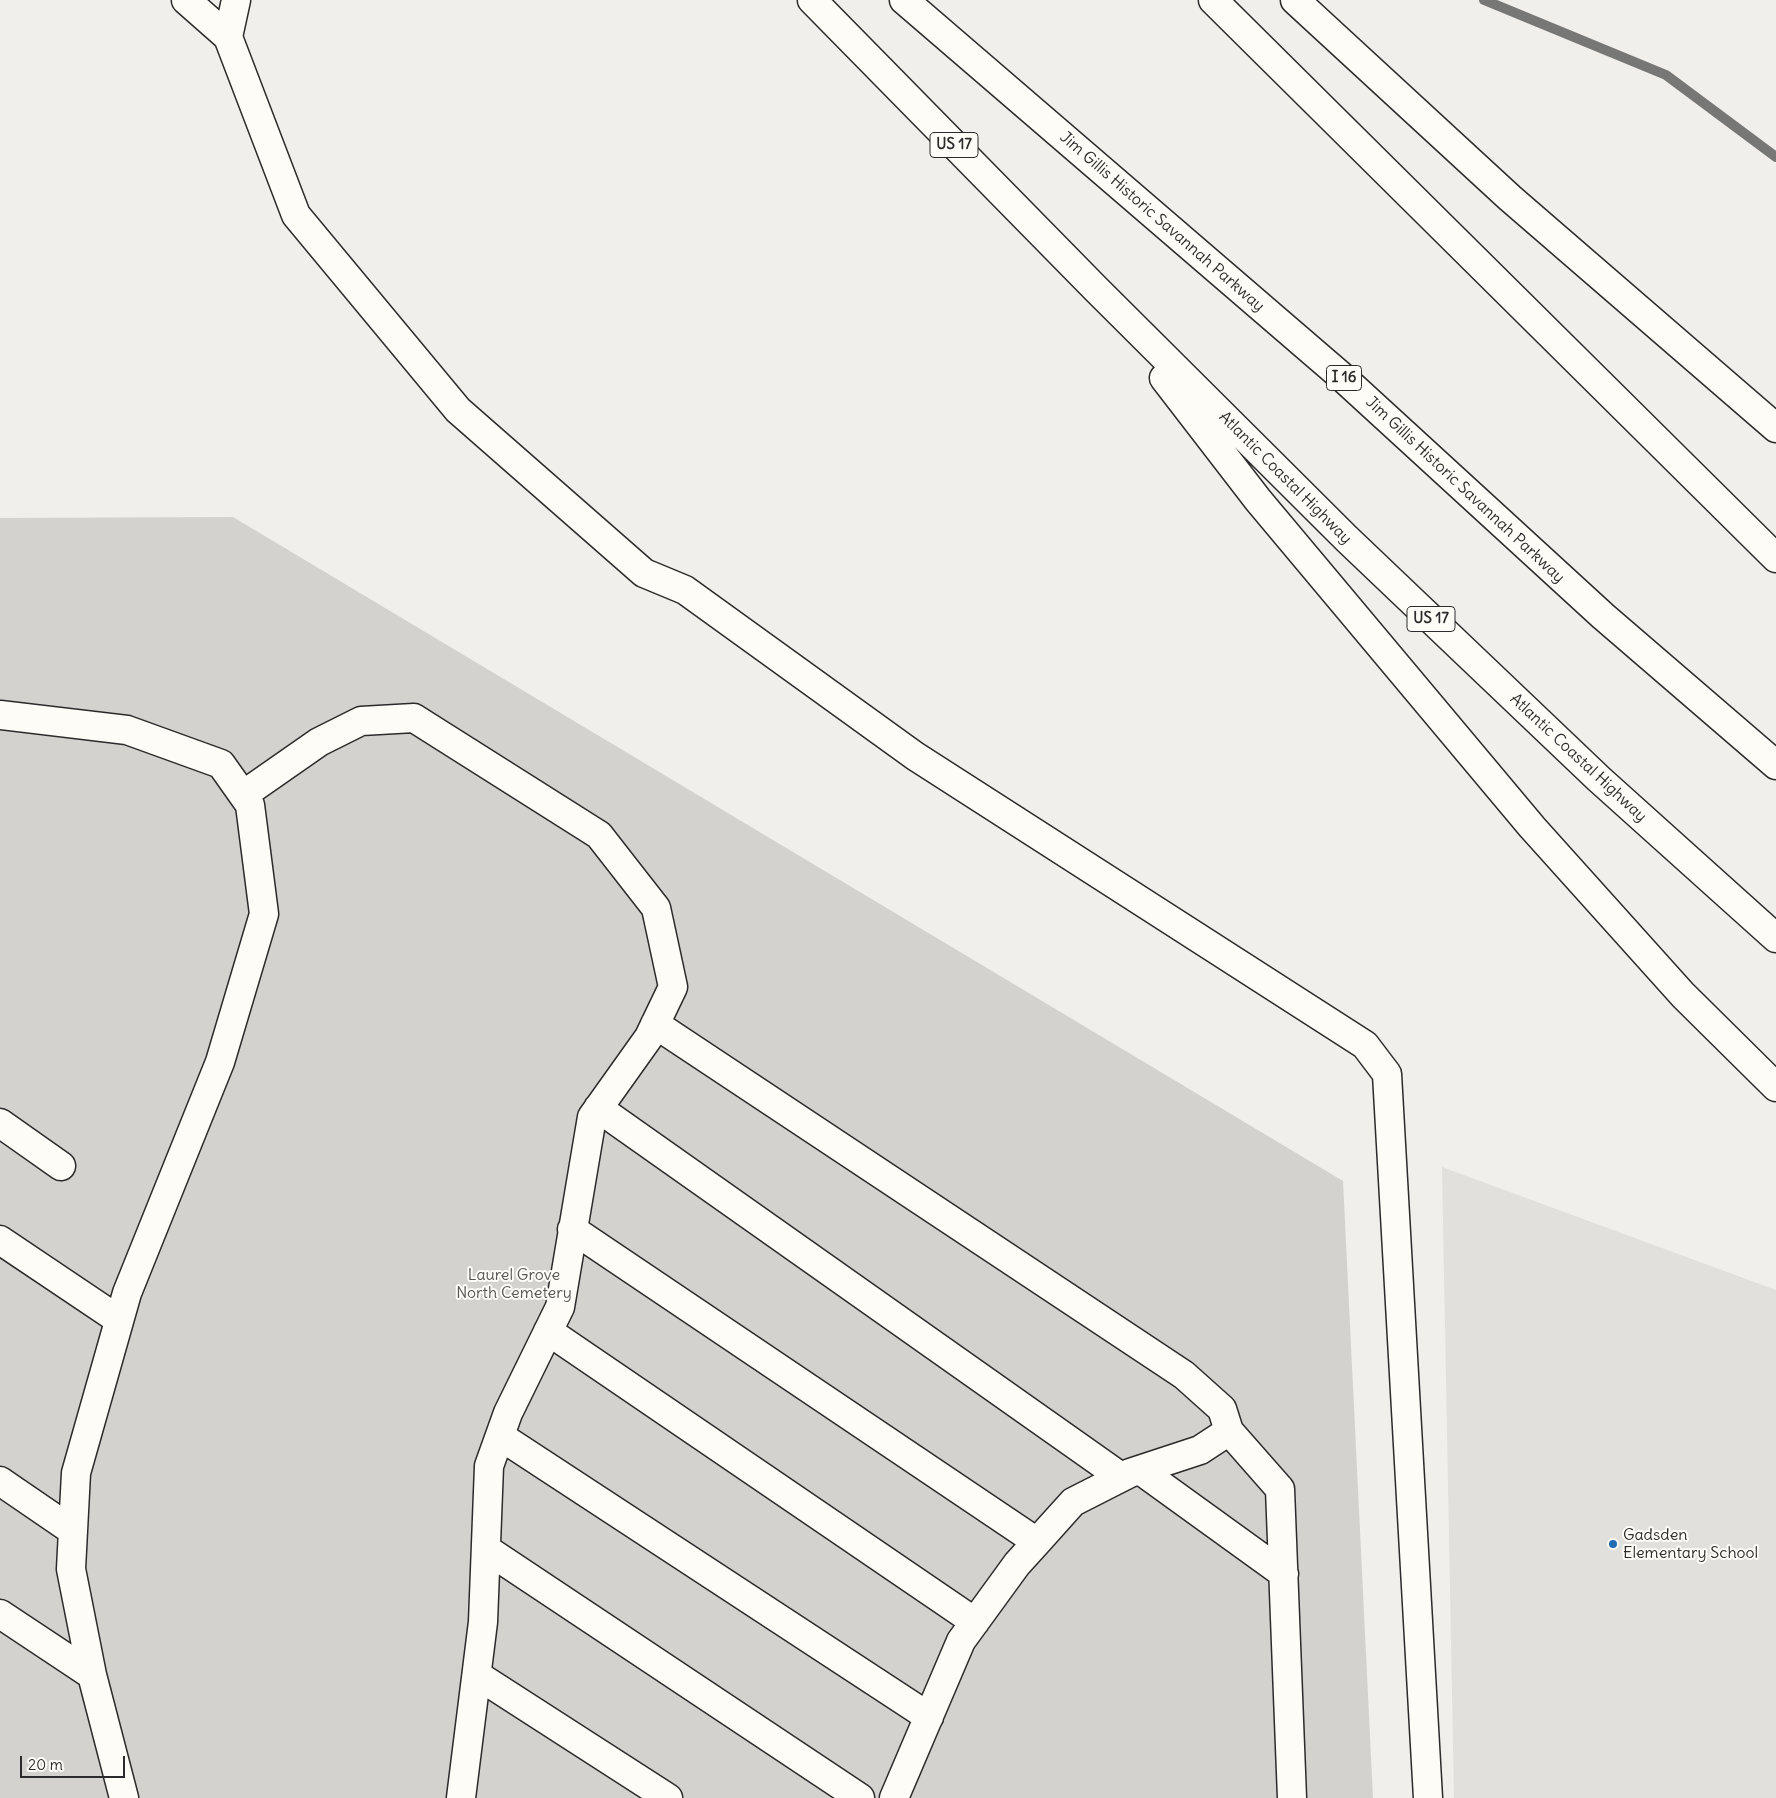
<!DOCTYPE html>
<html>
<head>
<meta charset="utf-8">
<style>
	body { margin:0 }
	#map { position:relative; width:1776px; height:1798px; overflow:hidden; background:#f0efeb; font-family:Delius,sans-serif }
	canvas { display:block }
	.scale { position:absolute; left:20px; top:1756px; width:105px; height:22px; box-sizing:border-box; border:2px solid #2b2b2b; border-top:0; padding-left:6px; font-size:15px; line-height:18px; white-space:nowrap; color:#2b2b2b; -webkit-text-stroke:4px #fdfcf7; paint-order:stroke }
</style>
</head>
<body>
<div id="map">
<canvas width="1776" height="1798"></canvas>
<div class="scale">20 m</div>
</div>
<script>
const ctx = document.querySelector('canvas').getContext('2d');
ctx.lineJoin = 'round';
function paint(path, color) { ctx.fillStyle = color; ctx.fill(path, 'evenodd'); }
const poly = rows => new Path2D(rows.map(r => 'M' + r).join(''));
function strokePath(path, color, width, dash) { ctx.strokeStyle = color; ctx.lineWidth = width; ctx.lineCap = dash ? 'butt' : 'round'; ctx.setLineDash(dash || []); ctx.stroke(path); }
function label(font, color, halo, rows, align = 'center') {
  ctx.font = font + ' Delius,sans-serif'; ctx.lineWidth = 4; ctx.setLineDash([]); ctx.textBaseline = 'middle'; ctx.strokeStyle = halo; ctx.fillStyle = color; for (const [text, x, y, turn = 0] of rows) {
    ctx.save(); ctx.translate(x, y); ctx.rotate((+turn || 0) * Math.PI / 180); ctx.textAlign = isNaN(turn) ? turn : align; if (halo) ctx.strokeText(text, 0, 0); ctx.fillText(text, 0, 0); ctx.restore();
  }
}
paint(poly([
	[1442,1167,1776,1290,1776,1798,1454,1798]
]), '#e1e0dc');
paint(poly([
	[233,517,1343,1181,1373,1798,0,1798,0,518]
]), '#d3d2cf');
strokePath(poly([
	[1484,0,1666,75,1776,157]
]), '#777775', 10);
const minor = poly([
	[186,0,228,37,296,215,458,410,644,573,685,590,915,756,1365,1045,1387,1074,1428,1798],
	[228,37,236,0],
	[0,715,127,730,221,764,250,805,264,914,220,1062,127,1293,76,1473,71,1569,92,1675,124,1798],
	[243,795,319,742,361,721,414,718,599,835,656,908,673,987,649,1037,592,1117,560,1307,508,1413,489,1466,483,1622,461,1798],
	[655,1024,1184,1375,1222,1409,1229,1431,1280,1489,1292,1798],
	[598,1108,1121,1477],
	[0,1123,61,1166],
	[572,1229,1037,1542],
	[0,1240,119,1320],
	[548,1331,975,1622],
	[500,1436,929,1717],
	[1140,1470,1284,1574],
	[0,1481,73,1531],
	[486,1549,860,1798],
	[0,1614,92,1675],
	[477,1675,668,1798],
	[894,1798,961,1641,1017,1564,1037,1542,1073,1502,1130,1473,1200,1450,1229,1431]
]);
const highway = poly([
	[812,0,1096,289,1347,539,1599,779,1776,938],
	[904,0,1341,376,1603,616,1776,765],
	[1213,0,1776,558],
	[1295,0,1510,198,1776,428],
	[1164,378,1258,500,1532,827,1683,995,1776,1087]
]);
strokePath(minor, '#2b2b2b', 31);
strokePath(highway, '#2b2b2b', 31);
strokePath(minor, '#fdfcf7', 28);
strokePath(highway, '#fdfcf7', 28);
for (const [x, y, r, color] of [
	[1613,1544,5,"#1f6fb2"]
]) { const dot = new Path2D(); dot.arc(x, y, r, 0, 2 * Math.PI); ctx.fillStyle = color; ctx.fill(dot); strokePath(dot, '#fdfcf7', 2); }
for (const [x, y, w] of [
	[954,145,48],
	[1344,378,35],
	[1431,619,48]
]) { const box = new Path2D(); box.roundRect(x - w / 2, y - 12.5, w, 25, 4); ctx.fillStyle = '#fdfcf7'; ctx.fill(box); strokePath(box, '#2b2b2b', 1); }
label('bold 15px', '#2b2b2b', null, [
	["US 17",954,145],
	["I 16",1344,378],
	["US 17",1431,619]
]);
label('16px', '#2b2b2b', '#fdfcf7', [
	["Jim Gillis Historic Savannah Parkway",1162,222,41],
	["Atlantic Coastal Highway",1285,478,45],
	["Jim Gillis Historic Savannah Parkway",1465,490,43],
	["Atlantic Coastal Highway",1578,758,43]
]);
label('16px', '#555554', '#fdfcf7', [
	["Laurel Grove",514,1275],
	["North Cemetery",514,1293]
]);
label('16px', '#2b2b2b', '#fdfcf7', [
	["Gadsden",1623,1535],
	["Elementary School",1623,1553]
], 'left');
</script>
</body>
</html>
